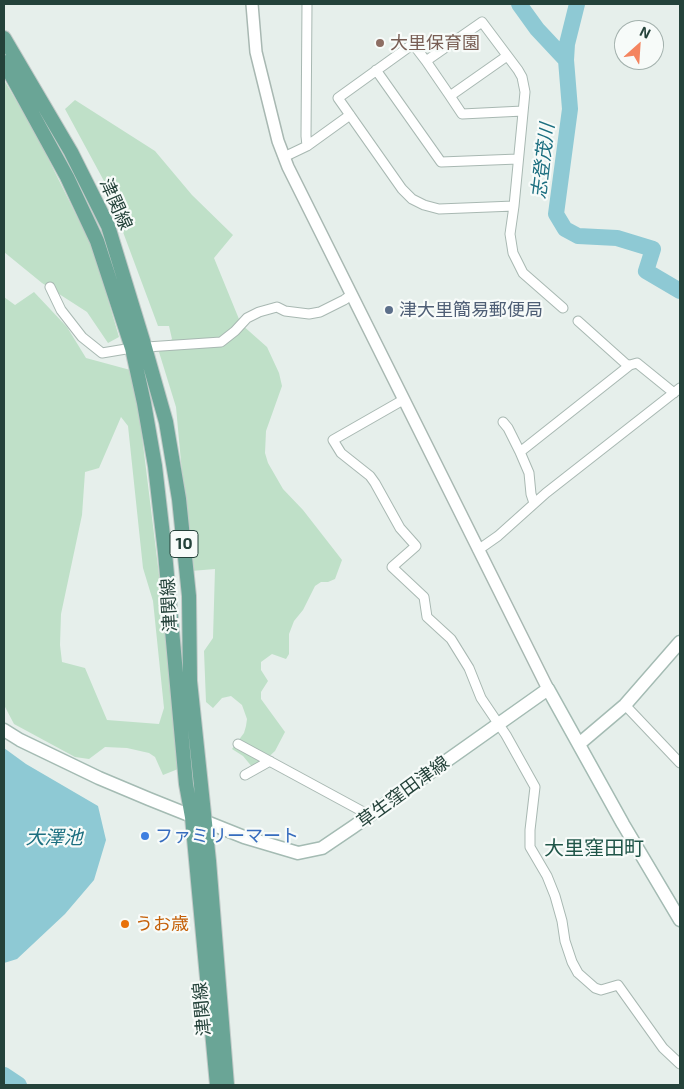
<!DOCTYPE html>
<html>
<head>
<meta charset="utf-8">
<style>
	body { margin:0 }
	#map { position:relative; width:684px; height:1089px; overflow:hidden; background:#e6efeb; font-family:"Exo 2",sans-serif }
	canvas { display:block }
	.frame { position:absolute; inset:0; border:5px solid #24423a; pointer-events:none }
	.north { position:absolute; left:614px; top:20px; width:50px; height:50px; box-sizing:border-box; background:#f7fbf9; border:1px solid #a3b1ad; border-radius:50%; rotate:26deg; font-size:14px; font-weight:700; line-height:20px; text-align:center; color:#24423a }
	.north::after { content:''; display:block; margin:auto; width:18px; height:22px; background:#f4845f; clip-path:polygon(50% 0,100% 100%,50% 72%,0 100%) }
</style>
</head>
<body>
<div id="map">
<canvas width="684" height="1089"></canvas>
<div class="frame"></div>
<div class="north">N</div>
</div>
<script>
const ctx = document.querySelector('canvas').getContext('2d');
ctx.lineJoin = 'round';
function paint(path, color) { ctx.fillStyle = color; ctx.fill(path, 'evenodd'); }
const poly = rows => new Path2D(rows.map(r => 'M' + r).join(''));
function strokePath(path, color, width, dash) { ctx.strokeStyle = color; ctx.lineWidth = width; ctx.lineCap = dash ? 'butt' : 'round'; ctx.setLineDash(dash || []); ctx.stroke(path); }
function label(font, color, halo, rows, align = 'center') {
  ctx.font = font + ' "Exo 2","Noto Sans JP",sans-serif'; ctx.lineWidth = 4.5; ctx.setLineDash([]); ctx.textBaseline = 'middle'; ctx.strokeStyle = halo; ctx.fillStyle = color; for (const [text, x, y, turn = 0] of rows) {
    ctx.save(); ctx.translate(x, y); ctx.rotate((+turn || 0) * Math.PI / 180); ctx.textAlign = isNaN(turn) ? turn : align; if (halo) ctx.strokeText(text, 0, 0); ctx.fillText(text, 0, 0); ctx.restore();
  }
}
paint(poly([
	[4,80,34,130,94,251,119,337,108,343,87,312,42,283,4,252],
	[75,100,155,151,192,195,233,235,214,258,241,324,267,347,279,373,282,386,266,431,265,453,268,463,283,489,303,510,342,560,335,579,328,582,321,582,315,586,303,610,294,621,289,634,289,654,286,659,272,654,261,662,261,670,268,681,261,692,261,699,285,732,275,751,260,765,253,768,243,756,232,749,244,733,246,726,247,719,242,705,231,696,222,698,213,708,206,702,204,651,213,638,215,569,191,571,176,407,159,352,172,339,169,326,158,326,104,181,65,109],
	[34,292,67,327,86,358,134,371,162,599,178,769,163,775,155,757,149,753,127,748,105,747,89,759,75,757,14,724,4,705,4,297,15,305],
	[121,417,128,426,143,568,153,601,164,708,159,724,107,720,85,668,62,662,60,645,61,614,82,515,85,472,99,468]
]), '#bfe0c8');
paint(poly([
	[4,748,26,764,98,806,106,840,94,880,65,914,17,959,4,963]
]), '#8ec9d4');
strokePath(poly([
	[519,4,537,29,566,60],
	[577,4,567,44,566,60,570,109,556,214,565,229,578,236,617,238,653,249,646,271,680,291],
	[4,1075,19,1085]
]), '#8ec9d4', 16);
const minor = poly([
	[307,4,306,136,307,146],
	[507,56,450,96,462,114,523,111],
	[426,61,450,96],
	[376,70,441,162,518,159],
	[284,157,307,146,350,115],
	[514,206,439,209,424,205,412,199,402,189,338,98,413,44,426,61,482,22,518,70,522,77,525,92,514,206,510,234,513,253,523,273,563,308],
	[50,287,61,310,82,337,102,353,132,348,221,342,235,331,247,318,259,312,277,307,285,311,309,314,320,312,344,300,351,295],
	[578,321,626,364,630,365,637,363,674,393],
	[403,400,333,440,341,453,370,476,375,483,400,528,416,546,392,567,424,597,427,617,451,639,469,668,481,698,506,735,535,787,530,830,530,847,547,876,555,896,562,921,565,941,572,962,578,973,595,988,601,990,618,985,663,1048,680,1064],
	[503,422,508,428,520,452],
	[534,503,531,494,529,473,520,452,630,365],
	[478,550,498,536,546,493,680,388],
	[625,705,680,763],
	[238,744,369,815],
	[245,775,270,761]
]);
const tertiary = poly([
	[252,4,256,52,278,141,288,167,548,689]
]);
const secondary = poly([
	[4,730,20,740,99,778,149,799,244,837,298,853,322,848,353,827,548,689,623,824,680,920],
	[579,744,625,705,680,642]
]);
const primary = poly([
	[4,38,71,152,108,226,144,344,166,422,179,499,189,596,190,681,209,861,227,1085],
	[4,62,67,177,97,241,132,348,144,403,155,466,165,553,186,784,192,817,217,1085]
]);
strokePath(minor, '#a8b8b2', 11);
strokePath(tertiary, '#a8b8b2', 14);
strokePath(secondary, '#a4bbb3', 15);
strokePath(primary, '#c2cac8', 16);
strokePath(minor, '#fff', 9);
strokePath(tertiary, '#fff', 11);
strokePath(secondary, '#fff', 12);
strokePath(primary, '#6aa596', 14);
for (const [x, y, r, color] of [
	[380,43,5,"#8d6e63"],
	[389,310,5,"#5c6f8a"],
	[145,836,5,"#3f7fe0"],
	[125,924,5,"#e8710a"]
]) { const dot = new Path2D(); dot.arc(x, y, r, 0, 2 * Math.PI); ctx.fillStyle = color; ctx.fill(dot); strokePath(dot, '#f7fbf9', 2); }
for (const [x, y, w] of [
	[184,544,28]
]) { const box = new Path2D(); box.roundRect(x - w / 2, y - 13.5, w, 27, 4); ctx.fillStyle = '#f7fbf9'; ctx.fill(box); strokePath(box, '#24423a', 1); }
label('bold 16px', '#24423a', null, [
	["10",184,544]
]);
label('18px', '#785e54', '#f7fbf9', [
	["大里保育園",390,43]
], 'left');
label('18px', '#24423a', '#f7fbf9', [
	["津関線",116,204,66],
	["津関線",169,605,-93],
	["草生窪田津線",403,792,-36],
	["津関線",202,1009,-95]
]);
label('18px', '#4e5e75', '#f7fbf9', [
	["津大里簡易郵便局",399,310]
], 'left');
label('18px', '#366cbe', '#f7fbf9', [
	["ファミリーマート",155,836]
], 'left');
label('18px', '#c56008', '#f7fbf9', [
	["うお歳",135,924]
], 'left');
label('italic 19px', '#1c6f80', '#f7fbf9', [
	["志登茂川",543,161,-83],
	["大澤池",54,838]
]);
label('20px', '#1f5548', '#f7fbf9', [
	["大里窪田町",594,848]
]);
</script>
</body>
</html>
